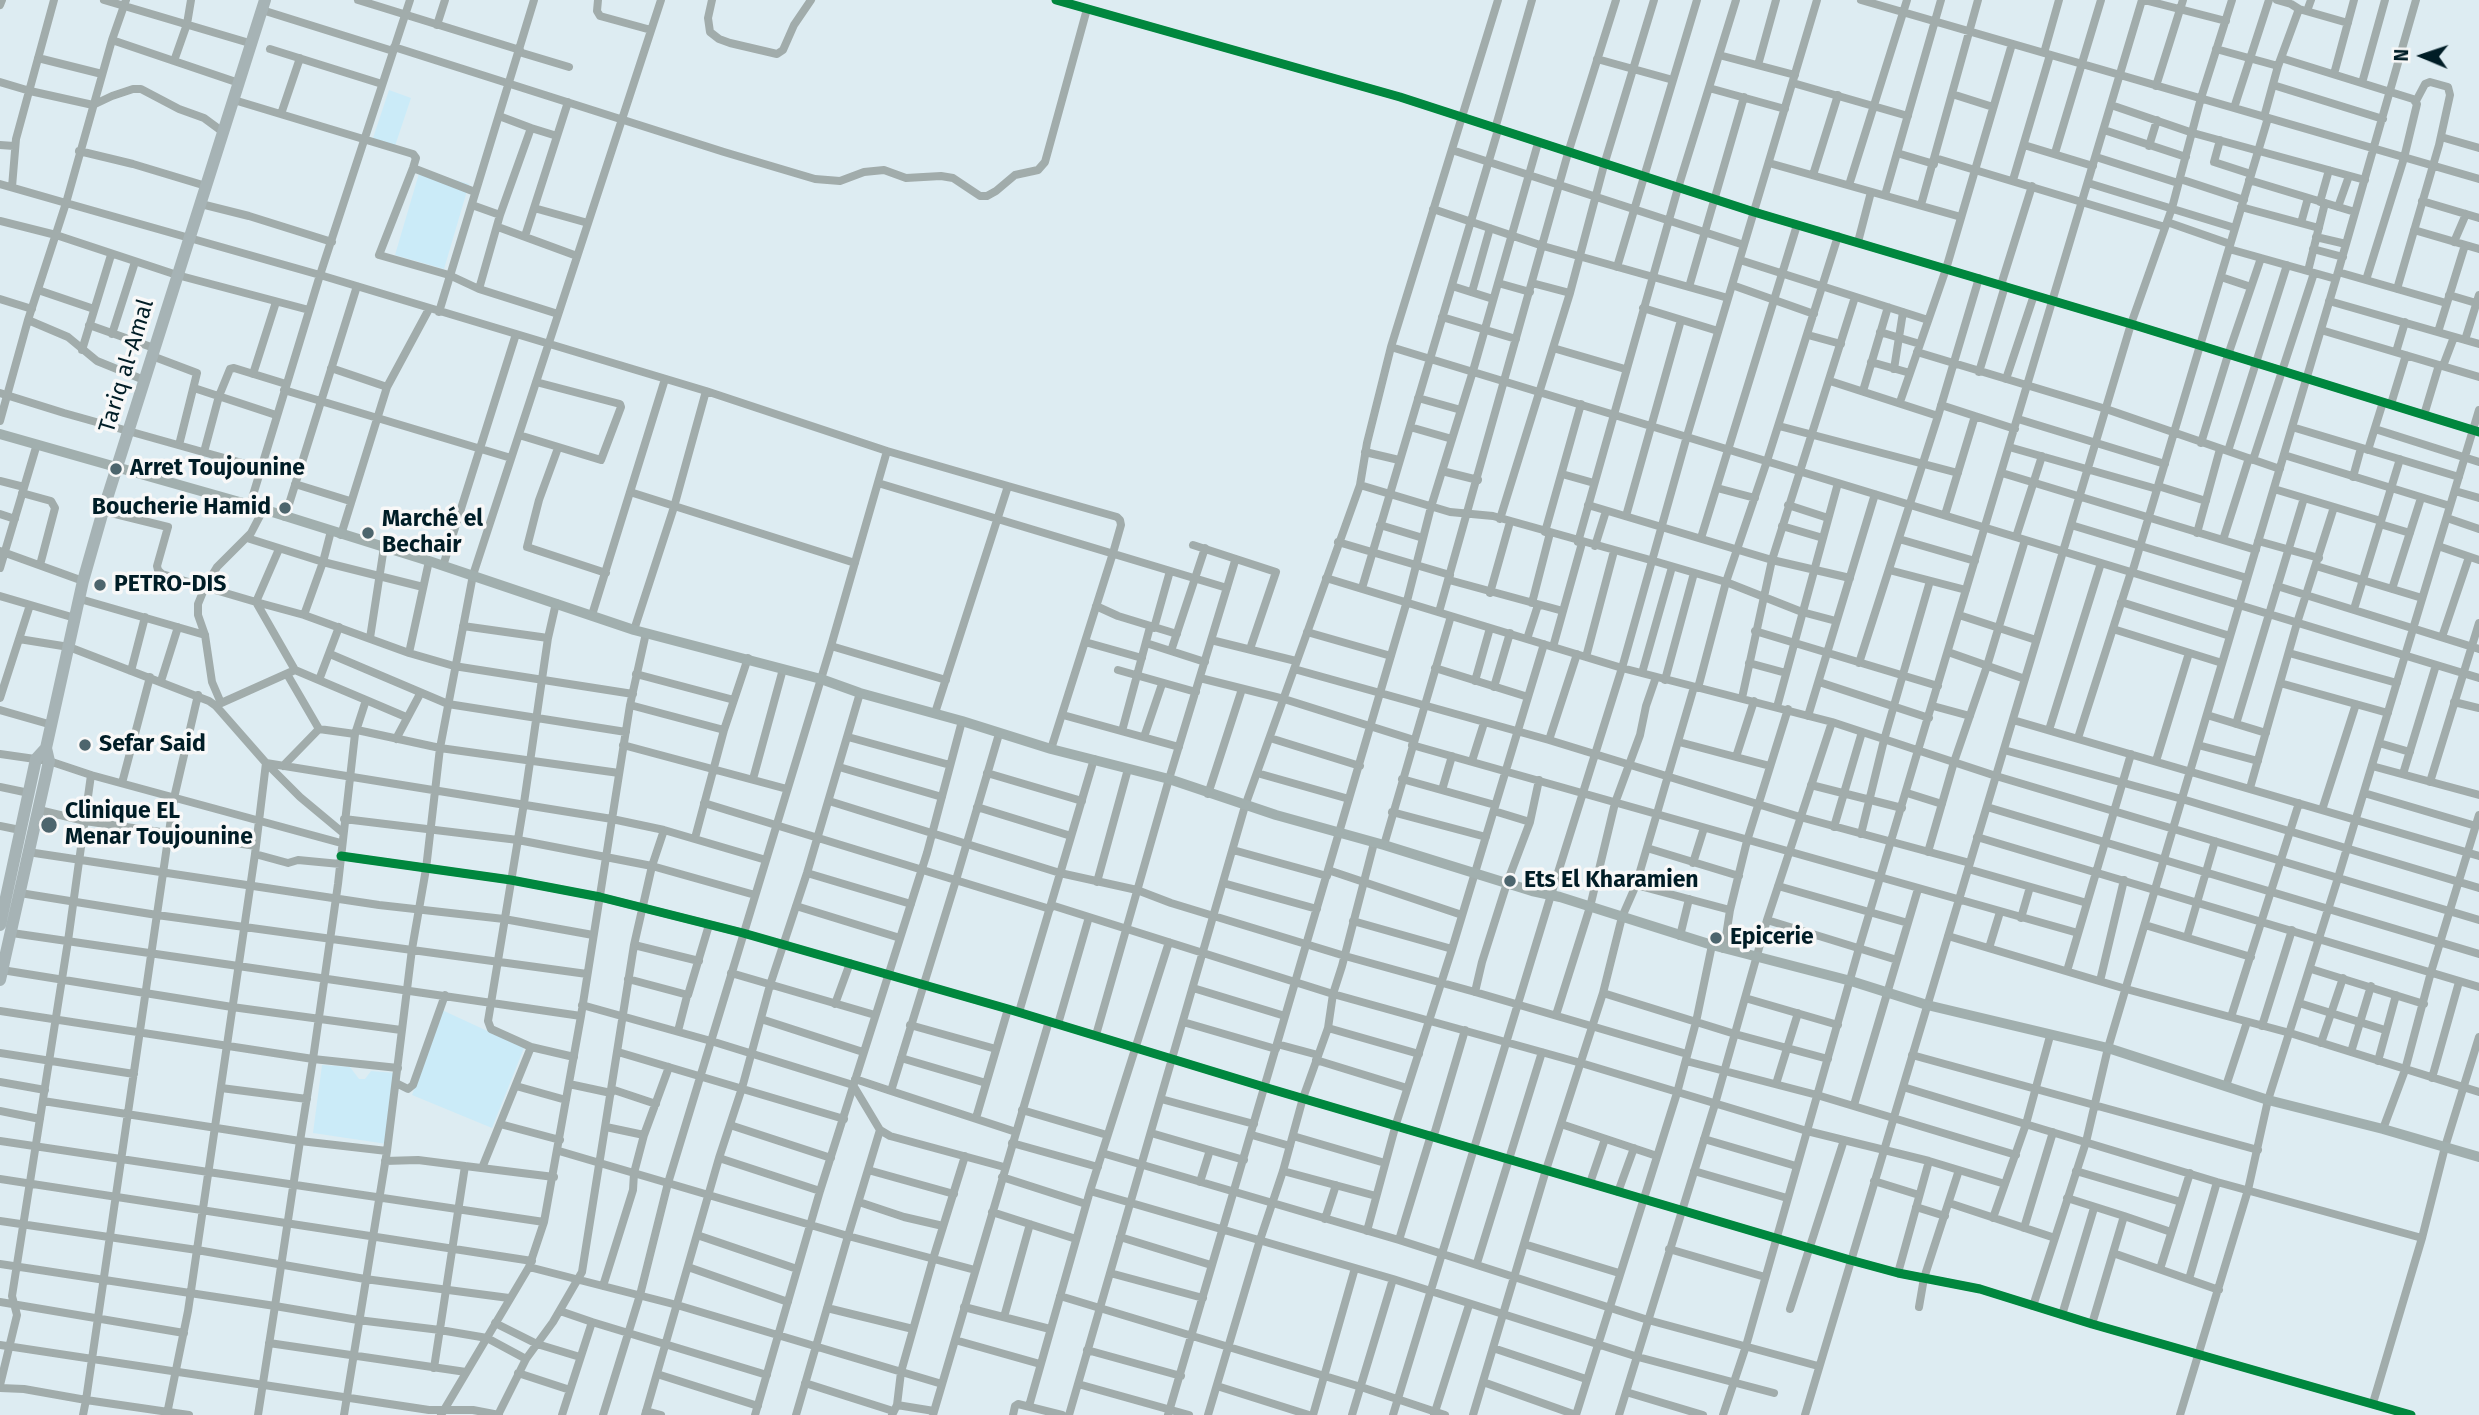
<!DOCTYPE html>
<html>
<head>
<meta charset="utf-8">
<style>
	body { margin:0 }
	#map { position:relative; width:2479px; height:1415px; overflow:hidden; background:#ddecf2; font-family:"Fira Sans",sans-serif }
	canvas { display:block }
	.north { position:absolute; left:2388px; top:21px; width:70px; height:70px; -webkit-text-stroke:5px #f8f8f8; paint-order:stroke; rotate:272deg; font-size:19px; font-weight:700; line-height:28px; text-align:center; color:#001d26 }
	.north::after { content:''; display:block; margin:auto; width:24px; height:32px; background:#001d26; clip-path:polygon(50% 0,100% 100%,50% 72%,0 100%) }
</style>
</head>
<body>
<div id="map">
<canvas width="2479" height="1415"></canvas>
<div class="north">N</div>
</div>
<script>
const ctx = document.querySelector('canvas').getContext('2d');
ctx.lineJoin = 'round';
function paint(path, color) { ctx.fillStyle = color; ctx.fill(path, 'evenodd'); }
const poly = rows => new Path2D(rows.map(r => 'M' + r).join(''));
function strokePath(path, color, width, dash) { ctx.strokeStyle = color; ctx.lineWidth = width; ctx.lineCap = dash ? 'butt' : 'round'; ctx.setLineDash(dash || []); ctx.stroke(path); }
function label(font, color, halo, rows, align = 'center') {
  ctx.font = font + ' "Fira Sans",sans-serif'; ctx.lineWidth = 7; ctx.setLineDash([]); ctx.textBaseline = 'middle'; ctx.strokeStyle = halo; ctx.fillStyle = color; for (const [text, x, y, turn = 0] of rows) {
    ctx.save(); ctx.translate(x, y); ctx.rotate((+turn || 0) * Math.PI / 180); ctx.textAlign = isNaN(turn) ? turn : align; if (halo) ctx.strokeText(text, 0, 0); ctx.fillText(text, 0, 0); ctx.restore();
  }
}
paint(poly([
	[389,90,411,98,395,146,372,141],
	[420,170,469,184,444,269,395,255],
	[442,1010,524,1048,492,1128,412,1095],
	[322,1065,350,1067,359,1079,365,1079,371,1071,396,1073,387,1144,313,1133]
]), '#cbebf8');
strokePath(poly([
	[104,0,246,42],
	[358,0,520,50],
	[598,0,597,11,600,16,651,30],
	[712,0,708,18,710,32,719,39,730,43,777,54,783,50,794,25,811,0],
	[1056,0,1400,97,1754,212,2131,324,2479,432],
	[1861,0,2479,179],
	[2144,0,2226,21],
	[0,5,2,0],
	[2299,9,2348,23],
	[262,10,393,51],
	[2307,11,2311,0],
	[437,25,445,0],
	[112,40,126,0],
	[394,47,724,152,815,179,840,181,864,172,884,170,906,178,941,176,953,178,980,196,987,196,996,191,1015,175,1038,170,1045,162,1087,9],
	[270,49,382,84],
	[2216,49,2278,66],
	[519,52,569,67],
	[2044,53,2059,0],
	[1719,55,1795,75],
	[38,58,102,74],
	[2281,58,2413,99,2417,104,2404,158,2366,280],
	[1597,59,1673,80],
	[174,61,187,24,191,0],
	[1758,65,1776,0],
	[2334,74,2354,0],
	[0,82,30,91,93,105,112,96,133,89,141,89,179,109,204,118,223,132],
	[1793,83,1908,116],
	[2362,83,2385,0],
	[2273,85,2383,119],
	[2156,86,2183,0],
	[1709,88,1785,109],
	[1952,94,1993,107],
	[234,100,413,154,416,158,413,168,379,255,449,275,479,289,558,314],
	[2111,105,2193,133,2365,180],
	[2234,108,2269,0],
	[281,114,300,58],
	[499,116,531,128],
	[2264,117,2278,66,2299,9,2291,4,2277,0],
	[1495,129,1532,0],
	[2104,130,2186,157],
	[2441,137,2479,148],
	[2220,140,2214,162,2251,174],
	[0,145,14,146],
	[2024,145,2093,166],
	[2149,146,2157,120],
	[1452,150,1744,245],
	[79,151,133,164,206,186],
	[1897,153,1934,164],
	[2055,153,2101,0],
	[2096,157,2178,183],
	[1935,158,2165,227],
	[1769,163,1961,217],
	[413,168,475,192],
	[1813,175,1838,95],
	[2180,179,2244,200],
	[2013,180,2050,55],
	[2249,180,2355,212],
	[2088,183,2235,228],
	[0,184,66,203,112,40,239,83],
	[1849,185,1907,0],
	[12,187,16,139,54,0],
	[1885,195,1941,0],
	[2422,201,2479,218],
	[2320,202,2329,170],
	[201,204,249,216,332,242],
	[472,205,500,215],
	[1921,205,1978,0],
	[2241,207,2319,228],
	[2338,207,2349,176],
	[534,208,588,223],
	[1433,209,1543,246,1728,298],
	[0,221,56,235,177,275,309,310],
	[2167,222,2230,244],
	[2301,223,2308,198],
	[498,227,577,256],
	[2414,230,2479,249],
	[525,236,568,102],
	[2316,237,2346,244],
	[1858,242,1871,192],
	[2454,242,2466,214],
	[2229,249,2336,279],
	[2313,249,2343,257],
	[1740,260,1928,320],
	[1617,267,1697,0],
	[2308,271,2325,203],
	[2338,272,2446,303],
	[2221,277,2251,287],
	[1498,283,1530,292],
	[1532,283,1570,293],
	[1732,285,1814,314],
	[2001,285,2032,186],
	[1452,286,1493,299],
	[1689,287,1744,97],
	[479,289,500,215,531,128,557,136],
	[2397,289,2439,145,2450,95,2448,87,2430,82,2425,84,2416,101],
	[38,290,94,309],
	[1472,292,1490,228],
	[2449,295,2476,303],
	[0,299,32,309],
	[2329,301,2479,344],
	[1643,308,1718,331],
	[439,312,534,0],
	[1442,317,1516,339],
	[28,320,68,337,97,361,144,380],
	[89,325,154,348],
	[2321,330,2479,377],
	[1880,332,1920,344],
	[2438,332,2465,245],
	[112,334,135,262],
	[1808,335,1841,344],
	[2465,340,2479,295],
	[1391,347,2479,678],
	[1553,348,1625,369],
	[82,350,111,255],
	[1917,352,2106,409,2280,469],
	[2396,352,2405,322],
	[152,356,197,373,179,445],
	[1871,362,1910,373],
	[2443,366,2454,337],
	[331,368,387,387],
	[1894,369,1903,312],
	[1979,372,2005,286],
	[253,374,276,302],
	[2006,379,2034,295],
	[1830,381,1938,416,1859,663],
	[194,388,276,415],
	[284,390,511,458],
	[1863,391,1888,307],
	[0,393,64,413,260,468],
	[1418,398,1461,410],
	[1900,402,1946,269,2012,44],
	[2391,404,2406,355],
	[1941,405,2015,429],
	[2424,415,2439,365],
	[1938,416,1979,278],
	[2018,419,2165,464],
	[0,421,28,320,66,203,320,275,706,391,674,507,634,630],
	[1779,426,1958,473],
	[1410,427,1452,439],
	[2292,427,2459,477],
	[2375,429,2479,462],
	[519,435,601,460,621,407,620,404,536,382],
	[2201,443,2228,355,2261,258],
	[2009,447,2157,489],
	[558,448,539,500,527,547,606,573],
	[2368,450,2383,402],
	[887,451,1008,486,935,713],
	[2228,451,2287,265],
	[204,452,219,396,230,369,234,368,286,384],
	[1365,452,1399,460],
	[2284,455,2450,506],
	[2253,460,2314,273],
	[1442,471,1478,480],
	[2002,473,2256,550],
	[1562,474,1594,483],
	[2353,477,2361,448],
	[0,481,24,487],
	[878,483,1227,588],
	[295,484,350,501],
	[1360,485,1450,512,1493,516,1654,561,1726,582,1802,612,1836,621],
	[1008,486,1117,517,1120,520,1121,525,1113,553,1051,749],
	[2158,486,2206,501],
	[1717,488,1755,498],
	[2274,489,2381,521,2400,459],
	[2455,491,2479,498],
	[630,492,855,563],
	[22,493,51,501,55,508,40,565],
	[250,505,320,275,410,0],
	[1588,505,1772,560,1850,578],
	[1788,505,1828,518],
	[263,510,251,533,217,567,205,587,256,602,295,670],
	[103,511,168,527,157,566,158,570,162,574,205,587,198,604,198,615,205,635,212,682,221,703],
	[0,514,15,519],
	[1945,515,1975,416],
	[1626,516,1681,320],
	[285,517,357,286],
	[2447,518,2479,529],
	[1500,519,1570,293,1604,165,1654,0],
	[2380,524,2410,533],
	[1380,525,1423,538],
	[2071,525,2247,578],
	[1782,526,1823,538],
	[331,531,323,562,423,587],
	[1545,532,1581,404],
	[2197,533,2220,449],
	[341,535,387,387,429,309],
	[2016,537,2042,456],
	[247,538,323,562,304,615],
	[1701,538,1797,225],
	[1899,539,1975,561],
	[2223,540,2249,458],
	[2258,541,2319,558],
	[1338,542,1450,575],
	[1578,542,1678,188,1736,0],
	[1193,545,1276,572,1250,649],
	[1595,546,1606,511],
	[2438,546,2479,560],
	[279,549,256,602,304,615,409,653],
	[0,551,83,581],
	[429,561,409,653,454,666,633,694],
	[443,566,516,334],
	[2316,566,2422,598],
	[0,568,37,444],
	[1889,570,1966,590],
	[2132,573,2268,118],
	[1326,578,1622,668,1832,722,1996,776,2479,920],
	[1449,580,1563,611],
	[2277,586,2479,649],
	[1362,588,1498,130],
	[2392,589,2421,498],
	[1490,593,1510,522],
	[0,596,75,618],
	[80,599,205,635],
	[2121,602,2230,636],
	[1532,603,1550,533],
	[1096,606,1118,616,1177,634],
	[2354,609,2381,521],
	[1439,612,1568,153,1616,0],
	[592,615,665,379],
	[1959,615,2036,640],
	[463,626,548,638],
	[1154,628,1170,571],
	[2113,629,2222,663],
	[1755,631,1938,686],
	[1307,632,1391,656],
	[2442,637,2469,557],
	[370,638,384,547],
	[19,639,69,647,209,701,216,706,266,763,300,797,342,832],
	[1527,639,1538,605],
	[1211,640,1296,661],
	[1085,642,1142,658],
	[1146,643,1205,662],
	[831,646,946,680],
	[1553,647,1582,543],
	[1171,651,1205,548],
	[1948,652,2025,679],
	[2289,653,2397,683],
	[330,654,448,704,626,732],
	[1586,657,1614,551],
	[1749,663,1786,673],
	[1435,668,1528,697],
	[1294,669,1549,740,1800,817,1970,863],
	[1118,670,1196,692],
	[131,671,145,617],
	[1642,673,1672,567],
	[636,674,734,700],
	[1200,678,1284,699,1414,740],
	[319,680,339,627],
	[1665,680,1694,573],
	[161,681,178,627],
	[1475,681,1490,628],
	[1819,682,1929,718],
	[2280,683,2388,713],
	[1494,687,1510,633],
	[1698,688,1726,582,1767,461,1838,236],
	[0,698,30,605],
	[1742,698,1772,560,1855,297],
	[366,700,406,717],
	[2454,702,2479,708],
	[219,704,295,670,366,700,355,734],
	[630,705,724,730,748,658],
	[1933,706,1970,716],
	[1777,707,1838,483],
	[0,710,52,725],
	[1063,715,1179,747],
	[2207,715,2266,733],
	[1808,716,1875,494],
	[2013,720,2479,856],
	[2236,724,2304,498],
	[319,729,355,734,338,884,313,1059,398,1068],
	[2049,730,2101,563],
	[1122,731,1150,627],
	[848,737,950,765],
	[1144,737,1162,684],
	[1270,738,1360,766],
	[2078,738,2131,572],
	[396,739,420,694],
	[1549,740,1577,654],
	[1679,742,1770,766],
	[2379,743,2410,752],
	[623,745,787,789],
	[1412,745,2078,933],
	[2198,745,2258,761],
	[2004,750,2182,799,2479,888],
	[0,754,49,761,91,775,341,843],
	[1736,757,1754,701],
	[1472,761,1484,723],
	[2156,761,2189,653],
	[266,763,612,819,664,830,766,860],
	[283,766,319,729,287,674],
	[2372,766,2479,795],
	[839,767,942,797],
	[619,773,440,748,473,575,661,0],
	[987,773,1082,801],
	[1257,773,1349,799],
	[2403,774,2436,665],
	[753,779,783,669],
	[1402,779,1495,805],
	[2430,782,2479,623],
	[122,783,150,677],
	[1811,785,1902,808],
	[0,787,29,793],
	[2250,788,2297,623,2334,507],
	[1442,790,1452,756],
	[1907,793,1942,804],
	[2364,793,2476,826],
	[1208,794,1242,689],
	[829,801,1060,873,1137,890,1171,903,1345,956,1475,992,1687,1054],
	[704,803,1050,909],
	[977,807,1071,836],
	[1987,807,2479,954],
	[39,810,85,821,256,846],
	[2322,810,2356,704],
	[1494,811,1530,822],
	[1392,812,1486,837],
	[344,819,518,840,652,866,755,895],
	[0,826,20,830],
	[1834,827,1862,732],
	[1861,834,1884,740,1930,581],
	[1977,837,2479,987],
	[695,838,724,730],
	[1384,845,1451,616],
	[1647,848,1739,876],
	[1233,850,1327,876],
	[28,852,379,905,504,919,593,935],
	[1928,852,1954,762,1987,666,2025,540],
	[255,854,288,863,298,860,340,864],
	[341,856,511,880,600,897,743,933,1008,1009,1264,1087,1850,1260,1898,1273,1980,1289,2092,1324,2411,1415],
	[1693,863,1704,828],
	[1968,869,2087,903],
	[1328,870,1462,915],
	[807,873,911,904],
	[1097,882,1128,769],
	[1223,883,1317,909],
	[1636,885,1730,910],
	[1778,886,1908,923],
	[20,893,157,915,587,974],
	[1051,905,1333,994,1581,1063,1807,1131,1929,1161,2005,1184],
	[796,906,900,938],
	[2021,918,2030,887],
	[1767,920,1897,960],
	[1353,921,1452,949],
	[2145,925,2251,957],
	[12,933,581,1016],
	[1680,936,1689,899],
	[1948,936,2126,989,2290,1033,2479,1092],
	[2187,937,2215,841],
	[634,945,699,961],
	[1989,948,2000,912],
	[1724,949,1730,910,1747,841,1788,709],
	[2311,969,2424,1004],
	[2,970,232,1007,401,1030],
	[2067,971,2131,754],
	[731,973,875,1015],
	[628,979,688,995,709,925],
	[2100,981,2124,880],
	[1193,988,1285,1016],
	[1475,992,1482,962,1507,883,1530,822,1539,780],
	[1603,993,1735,1034,1828,1059],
	[1745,998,1838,1025],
	[2299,1003,2385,1030],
	[835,1004,850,963],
	[582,1005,711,1041,853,1085,880,1130,890,1136,1004,1167],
	[0,1011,313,1059,300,1141,43,1101],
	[1019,1012,1094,759],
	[1556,1015,1590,907,1615,803,1640,735,1646,706,1656,677],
	[2231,1017,2299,803],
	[761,1019,863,1052],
	[1183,1022,1276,1049],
	[1058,1024,1089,917],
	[910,1025,996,1049],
	[2262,1026,2292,930],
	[1328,1028,1419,1054],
	[678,1031,687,996],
	[1096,1035,1169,779,1235,561],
	[2321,1043,2343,978],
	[1277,1044,1318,1055],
	[531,1047,491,1029,488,1021,524,803,548,638,556,603],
	[618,1052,844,1119],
	[2351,1052,2371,986],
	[0,1053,134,1074],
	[1912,1055,2258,1150],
	[901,1058,986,1083],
	[1316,1060,1407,1088],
	[1686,1061,1817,1095,2016,1155],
	[2378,1061,2396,995],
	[2432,1078,2459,982],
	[855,1079,891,1091,956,880,999,734],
	[0,1082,45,1090],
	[396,1083,408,1089,413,1085,445,995],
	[569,1084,611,1093],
	[1776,1084,1798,1013],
	[516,1086,566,1100],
	[2226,1086,2247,1022],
	[1903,1087,2217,1182,2422,1238],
	[221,1088,307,1099],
	[611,1089,656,1104],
	[891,1091,1016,1132],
	[1161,1099,1254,1124],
	[1854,1105,1918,889],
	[1022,1110,1107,1135],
	[0,1111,40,1119],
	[976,1118,1008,1009],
	[500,1124,560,1140],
	[1561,1124,1657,1156],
	[730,1125,831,1158],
	[606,1127,644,1135],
	[2383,1129,2405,1070,2431,972,2479,815],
	[1151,1133,1244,1160],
	[1252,1135,1290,1146],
	[1434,1135,1465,1030],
	[1293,1136,1385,1163],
	[1704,1139,1796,1166],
	[0,1141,544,1222],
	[1012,1143,1098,1167],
	[559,1151,848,1236,880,1130],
	[1102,1153,1399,1240,1431,1135],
	[719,1158,820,1191],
	[385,1161,418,1160,465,1166],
	[482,1168,531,1047,574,1057],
	[868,1170,954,1194],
	[1283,1171,1376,1196],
	[1694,1171,1787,1198],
	[2076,1171,2181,1202],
	[1002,1177,1086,1204],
	[0,1179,532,1261],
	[1874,1181,1919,1195],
	[1200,1182,1210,1150],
	[1590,1183,1605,1139],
	[1090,1191,1393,1279,1638,1357,1774,1393],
	[1618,1192,1634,1148],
	[2067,1198,2124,1216,2092,1324],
	[859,1202,904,1217,943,1226],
	[1949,1203,2055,1238],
	[1916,1207,1945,1216],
	[992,1212,1076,1239],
	[2124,1216,2171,1232],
	[1993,1218,2026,1124,2050,1036],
	[1325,1219,1336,1185],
	[0,1221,197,1250,365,1279,509,1298],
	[2024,1228,2053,1132],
	[1367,1231,1396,1124,1452,949,1544,644],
	[697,1235,797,1269],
	[1120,1237,1211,1265],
	[1399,1240,1648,1320,1818,1366],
	[1524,1244,1619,1273],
	[1669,1249,1765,1277],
	[2113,1253,2219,1290],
	[1477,1263,1542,1052],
	[0,1264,275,1306,300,1141,387,1151],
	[529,1267,677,1305,942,1384],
	[688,1267,788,1302],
	[2160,1269,2190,1173],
	[1110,1273,1203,1298],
	[1898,1273,1929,1161],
	[2189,1279,2217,1182],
	[603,1286,633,1190,634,1173,644,1135,669,1067],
	[1060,1296,1361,1387,1445,1415],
	[0,1302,184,1333],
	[2033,1306,2086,1142,2108,1048,2338,272,2416,0],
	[964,1307,1050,1329],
	[1919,1307,1924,1278,1959,1170],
	[827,1308,913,1329],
	[1790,1309,1844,1140],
	[560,1311,592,1322],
	[2062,1315,2094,1208],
	[1004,1317,1030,1224],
	[495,1323,537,1344,580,1357],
	[955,1340,1040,1364],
	[269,1343,466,1372],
	[0,1345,429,1410,473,1410,499,1415],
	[1493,1348,1586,1379],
	[1087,1350,1181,1376],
	[434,1368,465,1166,554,1177],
	[518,1373,570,1390],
	[657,1374,758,1406],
	[1483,1382,1576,1415],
	[805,1383,893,1411],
	[1078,1384,1189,1415],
	[0,1385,17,1315,12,1296,68,941,91,775],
	[1217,1386,1309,1415],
	[0,1388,24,1389,86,1400,83,1415],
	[1626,1392,1703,1415],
	[2373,1403,2422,1238,2445,1147,2479,1037],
	[897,1405,934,1411],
	[1029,1406,1090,1191,1169,942],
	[646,1411,661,1415],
	[167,1414,188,1311,255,854,266,763],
	[189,1415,86,1400,174,798,198,695],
	[258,1415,275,1306,358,1320,440,1330,487,1338,526,1359],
	[344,1415,387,1151,412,949,426,869,440,748,357,730],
	[441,1415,529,1267,544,1222,581,1016,630,705,646,633],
	[498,1415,526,1359,553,1322,582,1272,634,945,652,866,664,830],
	[562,1415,592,1322,767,1375],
	[603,1415,640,1295,668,1183,831,646,887,451,706,391],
	[645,1415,719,1158,742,1088,770,985,807,873,860,693],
	[755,1415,820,1191,927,853,962,721],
	[796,1415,848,1236,975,1270],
	[892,1415,897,1405,901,1372,933,1259,965,1156],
	[933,1415,1049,1021],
	[1013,1415,1015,1406,1018,1404,1062,1415],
	[1069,1415,1245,806,1360,485,1367,443,1391,347,1498,0],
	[1168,1415,1407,601,1431,507,1473,371,1538,143],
	[1208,1415,1260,1240,1283,1171,1303,1098,1328,1028,1333,994,1342,966,1374,843],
	[1313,1415,1355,1268],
	[1352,1415,1393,1279],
	[1393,1415,1551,895,1622,668,1687,436,1817,0],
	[1434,1415,1469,1305],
	[1473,1415,1546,1170,1603,993,1622,917,1636,885,1694,687],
	[1576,1415,1677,1093,1696,1022,1712,945],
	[1619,1415,1715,1104,1767,920,1832,722],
	[1723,1415,1746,1346,1859,948,2142,0],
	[1805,1415,2131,324,2172,208,2201,98,2232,0],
	[2180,1415,2248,1190,2268,1100,2338,878,2479,410]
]), '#a1acab', 8);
strokePath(poly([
	[0,434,250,505,429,561,634,630,821,679,860,693,962,721,1051,749,1169,779,1276,815,1384,845,1532,891,1560,897,1712,945,1851,981,1927,1005,2108,1048,2268,1100,2383,1129,2479,1157]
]), '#a1afae', 10);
strokePath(poly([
	[0,925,36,759,46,748],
	[0,980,46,775,49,761,46,748,83,581,103,511,265,0]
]), '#a6b3b5', 12);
strokePath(poly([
	[1056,0,1400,97,1754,212,2131,324,2479,432],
	[341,856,511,880,600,897,743,933,1008,1009,1264,1087,1850,1260,1898,1273,1980,1289,2092,1324,2411,1415]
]), '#00873e', 9);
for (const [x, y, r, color] of [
	[116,469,7,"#4d656d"],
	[285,508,7,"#4d656d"],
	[368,533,7,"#4d656d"],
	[100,585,7,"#4d656d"],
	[85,745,7,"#4d656d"],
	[49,825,9,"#4d656d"],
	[1510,881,7,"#4d656d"],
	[1716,938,7,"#4d656d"]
]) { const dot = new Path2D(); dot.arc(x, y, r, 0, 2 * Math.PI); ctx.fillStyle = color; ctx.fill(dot); strokePath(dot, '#f8f8f8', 2.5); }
label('23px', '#001d26', '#f8f8f8', [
	["Tariq al-Amal",127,366,-73]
]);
label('bold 23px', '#001d26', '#f8f8f8', [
	["Arret Toujounine",130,469],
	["Boucherie Hamid",271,508,"right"],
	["Marché el",382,520],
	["Bechair",382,546],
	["PETRO-DIS",114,585],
	["Sefar Said",99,745],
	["Clinique EL",65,812],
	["Menar Toujounine",65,838],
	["Ets El Kharamien",1524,881],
	["Epicerie",1730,938]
], 'left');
</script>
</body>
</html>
